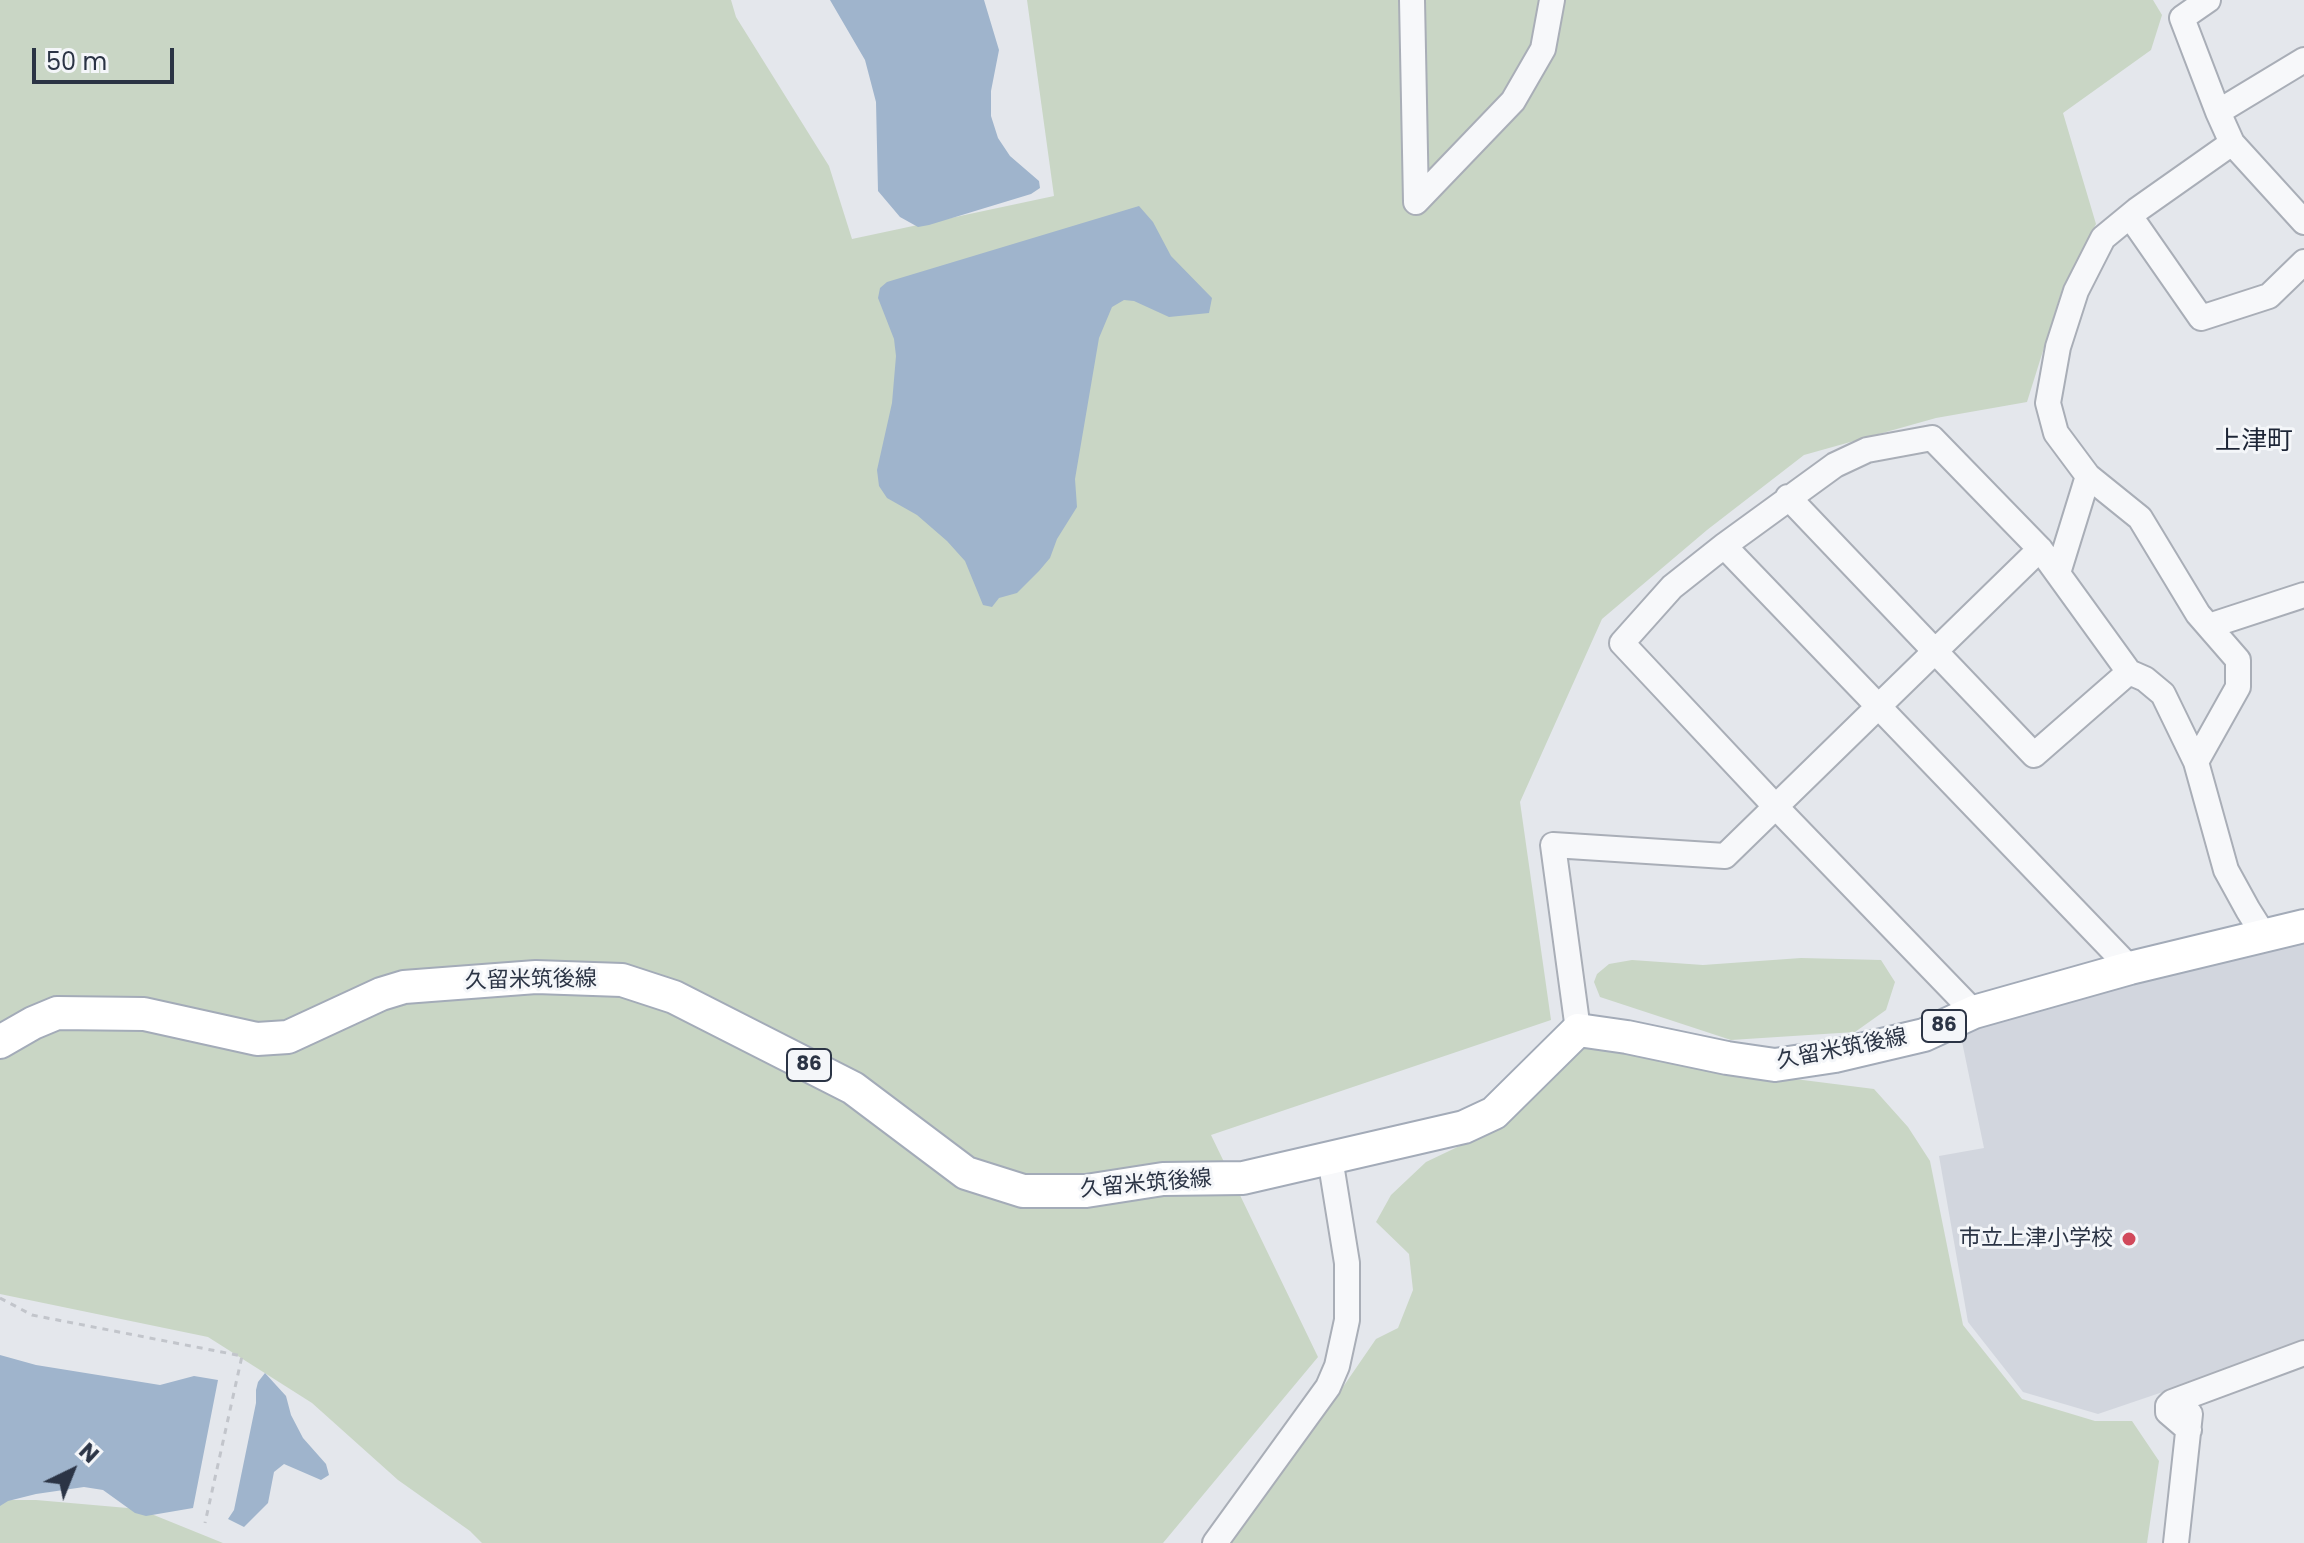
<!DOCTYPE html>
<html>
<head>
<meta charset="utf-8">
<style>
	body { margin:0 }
	#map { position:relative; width:2304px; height:1543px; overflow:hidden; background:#e4e7ec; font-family:Poppins,sans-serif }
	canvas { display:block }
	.north { position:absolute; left:32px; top:1431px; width:80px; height:80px; -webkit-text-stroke:6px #f4f6f9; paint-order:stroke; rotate:43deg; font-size:22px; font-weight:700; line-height:32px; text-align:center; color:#2b3445 }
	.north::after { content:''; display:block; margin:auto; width:28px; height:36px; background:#2b3445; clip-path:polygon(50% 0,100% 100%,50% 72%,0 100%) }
	.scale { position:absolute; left:32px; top:48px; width:142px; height:36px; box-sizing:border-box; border:4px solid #2b3445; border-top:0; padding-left:10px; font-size:24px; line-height:28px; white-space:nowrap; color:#2b3445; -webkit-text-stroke:6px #f4f6f9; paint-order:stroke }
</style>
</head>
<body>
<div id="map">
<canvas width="2304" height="1543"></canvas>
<div class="north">N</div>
<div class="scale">50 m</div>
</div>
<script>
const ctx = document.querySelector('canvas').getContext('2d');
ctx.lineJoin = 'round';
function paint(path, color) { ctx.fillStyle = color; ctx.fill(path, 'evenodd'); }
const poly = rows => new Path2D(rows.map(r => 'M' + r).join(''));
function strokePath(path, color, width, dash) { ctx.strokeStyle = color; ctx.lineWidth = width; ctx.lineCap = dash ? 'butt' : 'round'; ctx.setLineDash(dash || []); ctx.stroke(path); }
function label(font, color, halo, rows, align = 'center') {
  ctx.font = font + ' Poppins,"Noto Sans JP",sans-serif'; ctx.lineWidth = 6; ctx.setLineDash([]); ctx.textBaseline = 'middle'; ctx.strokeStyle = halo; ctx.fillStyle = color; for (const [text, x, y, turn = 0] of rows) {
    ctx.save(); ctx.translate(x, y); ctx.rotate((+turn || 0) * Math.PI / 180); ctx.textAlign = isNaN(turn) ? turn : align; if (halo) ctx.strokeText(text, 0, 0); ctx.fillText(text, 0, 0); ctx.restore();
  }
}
paint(poly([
	[2304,939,2304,1344,2098,1414,2023,1392,1968,1322,1939,1156,1984,1148,1960,1032,2043,1006]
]), '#d2d6de');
paint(poly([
	[0,0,731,0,736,17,829,166,852,239,1054,196,1027,0,2153,0,2162,15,2151,50,2063,113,2096,224,2062,290,2027,402,1936,418,1804,455,1707,530,1602,619,1520,802,1551,1020,1211,1135,1318,1357,1163,1543,482,1543,470,1531,398,1480,312,1403,208,1337,0,1294],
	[1801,958,1881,960,1895,982,1886,1010,1855,1032,1731,1040,1600,997,1594,982,1597,974,1609,964,1632,960,1703,965],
	[1583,1046,1637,1051,1795,1079,1874,1089,1908,1127,1930,1161,1963,1325,2022,1399,2095,1421,2132,1421,2159,1461,2147,1543,1224,1543,1312,1432,1376,1339,1398,1328,1413,1290,1409,1254,1376,1222,1391,1195,1426,1162,1491,1131],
	[0,1500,36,1500,139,1509,223,1543,0,1543]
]), '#c9d6c5');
paint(poly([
	[830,0,984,0,999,50,991,91,991,116,998,138,1010,156,1039,181,1040,188,1031,194,929,225,918,227,900,217,878,191,876,102,865,60],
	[1139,206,1153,222,1171,256,1212,298,1209,313,1169,317,1134,301,1124,300,1112,307,1099,338,1075,479,1077,507,1057,539,1050,558,1039,571,1017,593,999,598,992,607,983,605,965,561,947,541,917,515,887,498,879,486,877,470,892,403,896,356,894,339,878,298,880,288,887,282],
	[0,1355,36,1365,160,1385,194,1376,218,1380,193,1508,146,1516,135,1513,103,1490,84,1487,36,1494,8,1501,0,1506],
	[265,1373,286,1396,291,1415,303,1438,326,1464,329,1475,321,1480,284,1464,274,1472,268,1503,244,1527,228,1519,234,1510,256,1403,256,1390,258,1382]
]), '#9fb4cc');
const minor = poly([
	[1412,0,1416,202],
	[2208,0,2182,18,2218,112,2232,143,2304,222],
	[2218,112,2304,60],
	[1416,202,1513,101,1543,49,1552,0],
	[2130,216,2201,318,2269,296,2304,262],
	[2088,476,2140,518,2198,614,2238,660,2238,687,2196,762],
	[1788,497,2034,755,2129,672],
	[1728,550,2130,968],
	[2058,573,2088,476,2056,433,2048,403,2058,347,2076,291,2103,238,2137,210,2232,143],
	[2209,626,2304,595],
	[1974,1012,1775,806,1622,643,1672,587,1725,545,1835,465,1867,450,1932,438,2040,549,2129,672,2145,679,2163,694,2196,762,2226,870,2248,910,2265,937],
	[1578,1030,1553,845,1725,856,2040,549],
	[2189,1430,2168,1412,2168,1406,2172,1402,2304,1353],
	[1215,1543,1328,1387,1337,1366,1347,1320,1347,1263,1330,1158],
	[2176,1543,2190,1414]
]);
const major = poly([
	[0,1042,33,1023,57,1013,144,1014,257,1039,288,1037,381,994,404,987,536,977,622,980,674,997,853,1088,966,1173,1023,1191,1086,1191,1163,1179,1243,1178,1464,1127,1494,1113,1578,1030,1627,1037,1727,1058,1775,1065,1835,1056,1924,1035,1974,1012,2130,968,2304,926]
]);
strokePath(minor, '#a9aeb7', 28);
strokePath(major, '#a3abb8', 36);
strokePath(poly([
	[0,1298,32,1315,242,1356,205,1523]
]), '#c2c5cb', 3, [6, 6]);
strokePath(minor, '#f7f8fa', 24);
strokePath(major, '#fff', 32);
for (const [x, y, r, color] of [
	[2129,1239,8,"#d1495b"]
]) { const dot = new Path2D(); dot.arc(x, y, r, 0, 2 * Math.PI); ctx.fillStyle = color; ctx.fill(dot); strokePath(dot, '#f4f6f9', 3); }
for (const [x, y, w] of [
	[1944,1026,44],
	[809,1065,44]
]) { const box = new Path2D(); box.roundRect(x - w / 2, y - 16, w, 32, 6); ctx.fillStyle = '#f4f6f9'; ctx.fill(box); strokePath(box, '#2b3445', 2); }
label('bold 20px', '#2b3445', null, [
	["86",1944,1026],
	["86",809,1065]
]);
label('22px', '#2b3445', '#f4f6f9', [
	["久留米筑後線",531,981,-1],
	["久留米筑後線",1842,1050,-11],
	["久留米筑後線",1146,1185,-5]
]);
label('22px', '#2b3445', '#f4f6f9', [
	["市立上津小学校",2113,1239]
], 'right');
label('26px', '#1d2536', '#f4f6f9', [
	["上津町",2254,442]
]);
</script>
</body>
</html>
